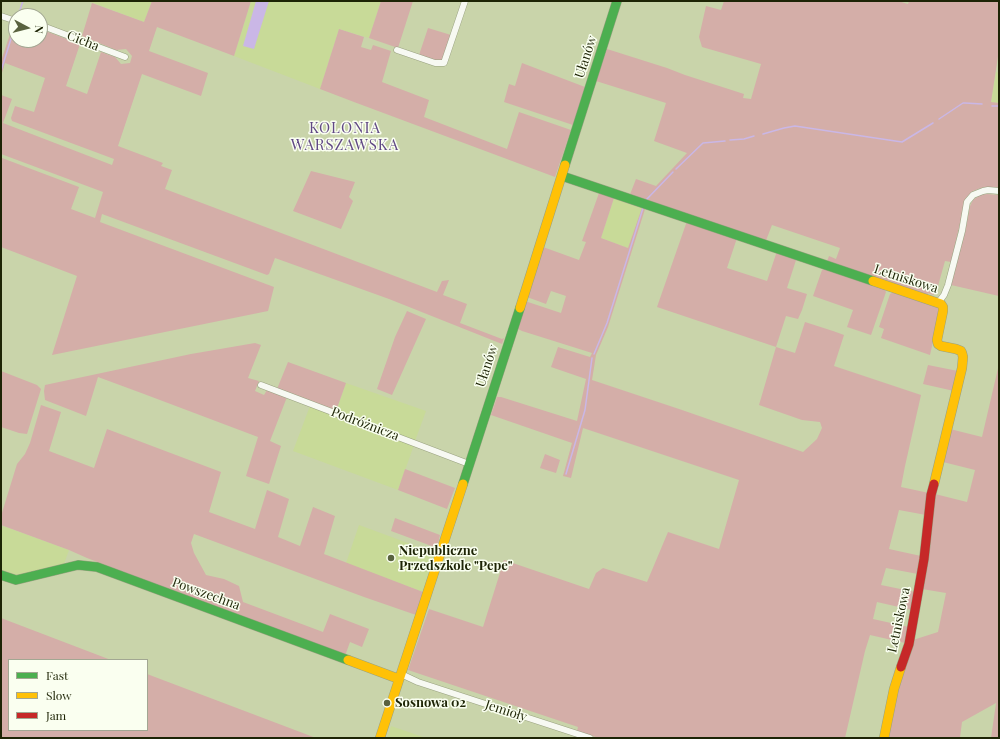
<!DOCTYPE html>
<html>
<head>
<meta charset="utf-8">
<style>
	body { margin:0 }
	#map { position:relative; width:1000px; height:739px; overflow:hidden; background:#c9d4aa; font-family:"Playfair Display",serif }
	canvas { display:block }
	.frame { position:absolute; inset:0; border:2px solid #1d2405; pointer-events:none }
	.legend { position:absolute; left:8px; top:659px; width:140px; height:72px; box-sizing:border-box; background:#fafff0; border:1px solid #a2a792; margin:0; padding:5px 7px; list-style:none; font-size:12px; color:#1d2405 }
	.legend li { display:flex; align-items:center; gap:8px; height:20px }
	.legend b { width:20px; border:1px solid #a2a792 }
	.north { position:absolute; left:8px; top:8px; width:40px; height:40px; box-sizing:border-box; background:#fafff0; border:1px solid #a2a792; border-radius:50%; rotate:97deg; font-size:11px; font-weight:700; line-height:16px; text-align:center; color:#1d2405 }
	.north::after { content:''; display:block; margin:auto; width:14px; height:18px; background:#59623f; clip-path:polygon(50% 0,100% 100%,50% 72%,0 100%) }
</style>
</head>
<body>
<div id="map">
<canvas width="1000" height="739"></canvas>
<div class="frame"></div>
<ul class="legend">
<li><b style="height:5px;background:#4caf50"></b>Fast</li>
<li><b style="height:5px;background:#ffc107"></b>Slow</li>
<li><b style="height:5px;background:#c62828"></b>Jam</li>
</ul>
<div class="north">N</div>
</div>
<script>
const ctx = document.querySelector('canvas').getContext('2d');
ctx.lineJoin = 'round';
function paint(path, color) { ctx.fillStyle = color; ctx.fill(path, 'evenodd'); }
const poly = rows => new Path2D(rows.map(r => 'M' + r).join(''));
function strokePath(path, color, width, dash) { ctx.strokeStyle = color; ctx.lineWidth = width; ctx.lineCap = dash ? 'butt' : 'round'; ctx.setLineDash(dash || []); ctx.stroke(path); }
function label(font, color, halo, rows, align = 'center') {
  ctx.font = font + ' "Playfair Display",serif'; ctx.lineWidth = 3; ctx.setLineDash([]); ctx.textBaseline = 'middle'; ctx.strokeStyle = halo; ctx.fillStyle = color; for (const [text, x, y, turn = 0] of rows) {
    ctx.save(); ctx.translate(x, y); ctx.rotate((+turn || 0) * Math.PI / 180); ctx.textAlign = isNaN(turn) ? turn : align; if (halo) ctx.strokeText(text, 0, 0); ctx.fillText(text, 0, 0); ctx.restore();
  }
}
paint(poly([
	[88,1,152,1,144,22],
	[251,1,381,1,369,38,339,29,320,89,234,56],
	[996,72,999,73,999,103,991,102],
	[614,198,642,208,628,248,601,238],
	[346,383,426,411,415,441,336,411],
	[310,406,414,445,398,490,293,451],
	[359,525,435,553,423,592,346,563],
	[3,526,69,550,64,564,16,576,1,570,1,533],
	[391,726,426,738,387,738]
]), '#c8da98');
paint(poly([
	[152,1,251,1,234,56,157,27,149,51,208,73,201,96,142,74,118,146,163,163,161,166,172,170,165,189,437,292,442,281,449,280,443,295,467,304,460,323,502,339,504,338,502,344,389,299,275,258,269,274,267,275,102,214,100,222,274,287,268,311,52,355,77,276,1,247,1,161,2,158,79,187,71,209,95,218,103,192,1,154,1,95,12,99,3,123,112,165,114,159,12,121,11,118,15,106,34,112,45,78,5,63,1,76,1,61,13,25,16,26,16,40,40,40,40,29,80,44,66,86,87,94,101,52,115,57,121,64,130,63,132,56,126,49,116,50,82,36,92,3,144,22],
	[381,1,413,1,398,48,369,38],
	[724,1,898,1,908,4,909,1,999,1,999,50,991,102,999,103,999,188,986,187,981,188,973,191,966,198,951,262,945,261,936,293,933,295,928,293,927,297,826,264,829,256,836,259,840,248,772,225,765,243,629,197,636,179,656,186,687,153,654,141,666,103,596,81,607,49,667,68,685,75,744,94,743,98,751,99,761,64,702,47,699,37,706,6,721,10],
	[428,28,451,35,442,60,439,62,419,55],
	[339,29,364,37,361,47,371,50,373,45,391,51,382,82,429,100,424,117,507,149,519,112,571,130,555,177,354,102,320,89],
	[522,63,585,87,573,125,504,102,509,84,515,86],
	[311,171,355,182,349,197,353,201,341,229,293,211],
	[599,193,614,198,601,238,628,248,643,205,646,206,608,327,596,355,592,380,682,410,803,452,817,439,822,428,820,422,802,420,759,405,776,347,657,307,687,221,737,238,727,268,767,281,777,251,797,257,787,288,807,294,802,310,798,319,786,316,776,347,795,353,805,322,833,331,844,335,834,366,921,395,905,466,901,487,929,493,926,515,899,510,889,549,921,556,918,574,886,568,881,585,915,592,912,610,877,602,873,619,909,627,905,643,870,635,865,651,845,738,599,738,577,731,578,727,408,670,429,609,483,627,504,560,589,589,596,573,603,568,647,582,668,532,719,549,739,480,583,428,571,478,563,476,572,443,491,415,497,397,501,397,577,421,586,379,551,367,558,347,590,357,592,353,522,331,516,328,525,301,561,313,566,296,551,291,546,304,527,297,543,247,579,260,586,242,582,241],
	[987,194,999,195,999,296,951,285,965,232,970,206,973,200,980,195],
	[826,268,884,289,886,292,871,335,847,327,853,310,813,296,822,270],
	[894,292,941,306,930,355,881,338,884,329,879,327,890,294],
	[407,311,426,319,392,395,377,389,395,337],
	[255,343,261,345,248,378,259,381,255,391,264,395,267,390,287,397,270,441,281,446,269,484,246,476,258,437,144,394,98,377,86,416,45,400,44,391,45,385,191,354],
	[288,362,346,383,336,411,277,389],
	[999,364,999,738,991,738,996,703,962,722,960,738,887,738,899,684,913,640,938,632,946,593,922,589,935,494,967,502,975,470,943,462,950,429,982,437],
	[928,365,958,371,954,391,923,384],
	[1,371,37,385,41,389,27,434,19,433,1,427],
	[41,405,61,412,49,451,94,468,107,429,221,472,209,512,255,529,267,490,289,499,278,537,300,546,313,507,335,516,324,554,423,592,416,615,364,597,194,534,191,543,194,553,206,575,224,579,239,586,243,602,323,632,330,614,369,629,362,647,350,642,345,656,87,558,69,550,1,525,1,516,17,464,25,454,30,443],
	[545,454,560,460,556,473,540,468],
	[405,469,455,488,447,509,398,490],
	[395,518,440,535,437,548,391,531],
	[1,618,111,660,9,660,9,730,147,730,147,674,316,738,1,738]
]), '#d4aea8');
paint(poly([
	[256,1,269,1,254,49,243,46]
]), '#cab7e6');
strokePath(poly([
	[18,16,23,1],
	[1,71,15,26],
	[992,106,999,106],
	[939,119,963,103,965,103,982,104],
	[763,134,784,128,795,126,902,142,933,123],
	[730,140,744,139,754,136],
	[676,169,703,143,725,141],
	[646,200,673,172],
	[594,354,607,323,643,208],
	[566,474,585,410,592,358]
]), '#cab7e6', 1.5);
const street = poly([
	[1,16,16,21],
	[40,25,125,57],
	[397,50,435,63,444,63,465,1],
	[938,303,944,295,948,285,962,231,967,202,973,195,983,191,988,190,999,191],
	[261,385,469,464],
	[401,674,418,682,590,738]
]);
const fast = poly([
	[565,165,617,1],
	[562,176,873,281],
	[463,484,520,308],
	[1,575,16,580,78,565,97,567,348,660]
]);
const slow = poly([
	[873,281,941,304,943,307,943,311,937,340,938,344,941,346,956,349,961,351,962,353,963,357,962,368,934,484],
	[520,308,565,165],
	[348,660,399,679],
	[380,738,463,484],
	[884,738,894,689,901,667]
]);
const jam = poly([
	[901,667,909,644,924,559,931,495,934,484]
]);
strokePath(street, '#99a180', 7);
strokePath(fast, '#99a180', 10);
strokePath(slow, '#99a180', 10);
strokePath(jam, '#99a180', 10);
strokePath(street, '#f7f9f2', 6);
strokePath(fast, '#4caf50', 9);
strokePath(slow, '#ffc107', 9);
strokePath(jam, '#c62828', 9);
for (const [x, y, r, color] of [
	[391,558,4,"#59623f"],
	[387,703,4,"#59623f"]
]) { const dot = new Path2D(); dot.arc(x, y, r, 0, 2 * Math.PI); ctx.fillStyle = color; ctx.fill(dot); strokePath(dot, '#fafff0', 1.5); }
label('13px', '#1d2405', '#fafff0', [
	["Cicha",83,41,21],
	["Ułanów",586,57,-72],
	["Letniskowa",906,279,18],
	["Ułanów",487,366,-72],
	["Podróżnicza",365,424,21],
	["Powszechna",206,594,20],
	["Letniskowa",899,620,-78],
	["Jemioły",506,711,18]
]);
label('bold 13px', '#1d2405', '#fafff0', [
	["Niepubliczne",399,551],
	["Przedszkole \"Pepe\"",399,566],
	["Sosnowa 02",395,703]
], 'left');
ctx.letterSpacing = '1px';
label('15px', '#604885', '#fafff0', [
	["KOLONIA",345,128],
	["WARSZAWSKA",345,145]
]);
ctx.letterSpacing = '0px';
</script>
</body>
</html>
